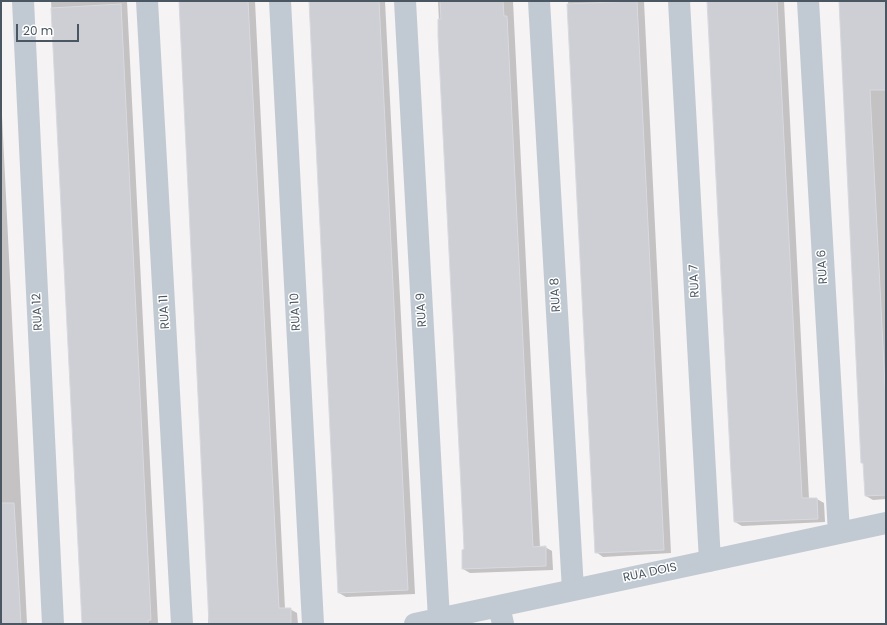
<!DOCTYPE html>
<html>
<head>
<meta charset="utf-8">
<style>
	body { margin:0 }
	#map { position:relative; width:887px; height:625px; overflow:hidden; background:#f5f3f3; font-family:Poppins,sans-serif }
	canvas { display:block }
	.frame { position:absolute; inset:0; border:2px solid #4a5661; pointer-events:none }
	.scale { position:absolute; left:16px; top:24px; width:63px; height:18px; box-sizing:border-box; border:2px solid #4a5661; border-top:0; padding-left:5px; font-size:12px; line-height:14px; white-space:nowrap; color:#4a5661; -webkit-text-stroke:3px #fff; paint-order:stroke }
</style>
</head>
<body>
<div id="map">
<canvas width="887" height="625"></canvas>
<div class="frame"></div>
<div class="scale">20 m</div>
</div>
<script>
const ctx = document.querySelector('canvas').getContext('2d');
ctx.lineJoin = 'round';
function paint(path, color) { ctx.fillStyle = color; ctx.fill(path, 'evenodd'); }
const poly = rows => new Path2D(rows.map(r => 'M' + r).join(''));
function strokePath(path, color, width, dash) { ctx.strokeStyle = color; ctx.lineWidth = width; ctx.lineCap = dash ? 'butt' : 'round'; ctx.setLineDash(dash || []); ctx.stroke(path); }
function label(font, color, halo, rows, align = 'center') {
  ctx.font = font + ' Poppins,sans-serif'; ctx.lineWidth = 3; ctx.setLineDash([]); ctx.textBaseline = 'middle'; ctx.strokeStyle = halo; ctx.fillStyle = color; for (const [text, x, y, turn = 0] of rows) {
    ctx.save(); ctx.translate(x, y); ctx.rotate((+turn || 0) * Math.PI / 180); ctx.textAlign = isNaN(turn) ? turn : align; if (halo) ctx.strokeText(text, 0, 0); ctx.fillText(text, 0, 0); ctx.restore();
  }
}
paint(poly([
	[51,1,127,1,158,624,83,624],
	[179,1,255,1,285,609,290,609,297,613,298,624,208,624,208,569],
	[310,1,385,1,415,594,346,597,339,593],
	[438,1,513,1,540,547,545,547,552,551,553,570,470,573,463,569,465,550,464,526],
	[568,1,644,1,671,553,603,557,596,552],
	[709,1,784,1,809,499,817,499,824,503,825,522,742,526,735,522],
	[839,1,886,1,886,499,873,500,866,496,864,464,862,463],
	[1,95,27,624,1,624]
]), '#0003');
const building = poly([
	[179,1,248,1,279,608,291,608,291,624,209,624,179,1],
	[309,1,379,1,408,590,338,593,309,1],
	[440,1,503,1,504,16,507,16,533,547,546,546,546,566,462,569,462,550,464,549,463,526,438,36,438,19,441,19,440,1],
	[637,1,664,550,595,553,567,4,637,1],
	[707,1,777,1,802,498,817,498,818,519,734,522,731,472,707,1],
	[839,1,886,1,886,90,870,90,886,406,886,495,865,496,863,463,861,463,839,1],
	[121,4,151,620,148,620,148,624,82,624,51,8,121,4],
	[1,503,14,503,21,624,1,624,1,503]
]);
paint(building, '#cdcfd5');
strokePath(building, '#d7d9de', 1);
strokePath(poly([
	[23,1,53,624],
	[147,1,182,624],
	[280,1,313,624],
	[405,1,439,619],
	[539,1,573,590],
	[679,1,710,561],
	[808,1,839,533],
	[499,606,503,624],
	[415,624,886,523]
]), '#c1cad2', 22);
label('12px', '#4a5661', '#fff', [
	["RUA 6",823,267,-93],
	["RUA 7",695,281,-93],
	["RUA 8",556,295,-93],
	["RUA 9",422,310,-93],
	["RUA 12",38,312,-93],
	["RUA 11",165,312,-93],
	["RUA 10",296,312,-93],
	["RUA DOIS",650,573,-12]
]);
</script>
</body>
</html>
